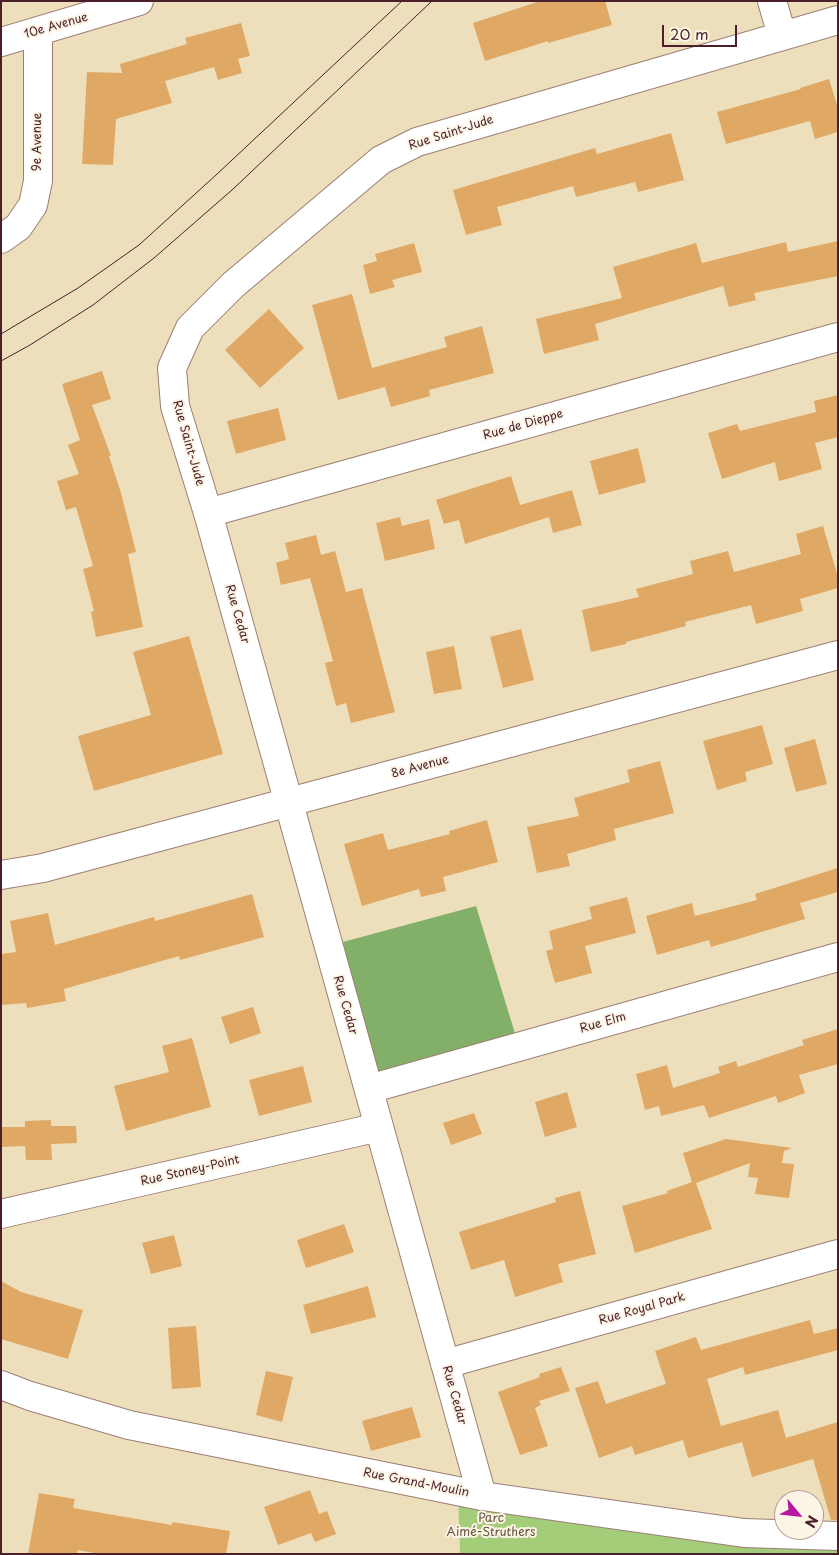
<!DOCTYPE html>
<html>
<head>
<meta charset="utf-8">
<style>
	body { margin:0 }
	#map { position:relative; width:839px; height:1555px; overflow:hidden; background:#eddfbc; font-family:"Playpen Sans",sans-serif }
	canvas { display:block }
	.frame { position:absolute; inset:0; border:2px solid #4a1f2b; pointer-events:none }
	.north { position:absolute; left:774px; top:1490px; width:50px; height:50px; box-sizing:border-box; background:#fcf5e5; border:1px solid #b59f9b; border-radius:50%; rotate:118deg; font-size:14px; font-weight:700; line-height:20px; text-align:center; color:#4a1f2b }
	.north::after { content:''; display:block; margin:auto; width:18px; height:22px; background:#b5179e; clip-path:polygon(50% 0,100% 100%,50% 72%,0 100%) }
	.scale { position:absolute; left:662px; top:25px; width:75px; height:22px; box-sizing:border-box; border:2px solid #4a1f2b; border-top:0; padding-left:6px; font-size:15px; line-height:18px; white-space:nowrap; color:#4a1f2b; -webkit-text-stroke:4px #fcf5e5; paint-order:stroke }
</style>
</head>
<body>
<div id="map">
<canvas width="839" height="1555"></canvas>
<div class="frame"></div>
<div class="north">N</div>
<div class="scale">20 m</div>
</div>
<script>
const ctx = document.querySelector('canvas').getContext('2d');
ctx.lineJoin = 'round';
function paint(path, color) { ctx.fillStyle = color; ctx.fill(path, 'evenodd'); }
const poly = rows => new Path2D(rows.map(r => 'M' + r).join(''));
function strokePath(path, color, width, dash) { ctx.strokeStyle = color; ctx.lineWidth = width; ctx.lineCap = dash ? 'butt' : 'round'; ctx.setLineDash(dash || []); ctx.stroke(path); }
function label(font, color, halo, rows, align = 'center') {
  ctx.font = font + ' "Playpen Sans",sans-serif'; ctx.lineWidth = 4; ctx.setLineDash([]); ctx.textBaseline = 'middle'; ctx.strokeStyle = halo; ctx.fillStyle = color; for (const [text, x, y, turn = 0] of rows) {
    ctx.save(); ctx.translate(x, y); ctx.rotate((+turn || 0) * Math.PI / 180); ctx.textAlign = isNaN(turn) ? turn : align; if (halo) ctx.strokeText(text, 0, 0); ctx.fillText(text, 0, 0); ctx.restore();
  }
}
paint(poly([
	[458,1491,838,1536,838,1554,460,1554]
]), '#a4cd79');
paint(poly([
	[476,906,517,1040,374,1079,343,942]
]), '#83b069');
paint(poly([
	[540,1,605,1,612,25,548,43,548,41,485,61,473,23],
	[241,23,250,56,238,59,242,73,218,80,214,67,165,81,172,103,116,119,113,165,82,164,87,72,122,73,120,64,187,44,185,38],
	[829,79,838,108,838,132,815,139,810,121,726,144,717,112,801,89,800,88],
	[671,133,684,180,638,192,635,182,576,197,573,186,497,207,502,225,466,235,453,190,595,148,597,154],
	[838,241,838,276,754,293,756,300,729,307,723,286,595,324,599,340,544,354,536,319,622,298,613,267,696,243,702,263,786,242,788,252],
	[414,243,422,272,392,280,395,287,370,294,363,265,377,261,375,254],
	[352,294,372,368,447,347,444,337,482,326,494,373,429,390,430,396,391,407,385,387,338,400,312,305],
	[269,309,304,348,260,388,225,350],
	[102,371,111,399,92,405,111,456,109,456,121,493,136,552,128,554,143,627,96,637,91,612,94,611,83,569,93,566,76,507,66,510,57,481,79,474,68,445,80,440,62,384],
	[838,395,838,437,815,443,822,469,779,481,775,462,722,479,708,433,737,424,740,431,816,412,814,401],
	[278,408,286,440,236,454,227,421],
	[638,448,646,482,599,495,590,461],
	[511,476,520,505,572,490,582,525,553,533,549,517,465,544,459,520,444,524,436,500],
	[400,517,402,526,429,519,435,549,385,561,376,523],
	[823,526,838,577,838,588,800,599,803,611,756,624,751,605,685,622,686,626,626,642,626,644,591,652,582,610,639,597,636,589,693,574,690,561,728,551,734,572,801,554,796,534],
	[316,535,321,555,335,551,346,592,362,588,395,712,351,723,346,703,336,706,325,663,333,661,310,578,281,585,276,563,289,559,285,543],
	[521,629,534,680,503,688,490,637],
	[189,636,223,754,94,791,78,736,151,715,133,652],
	[454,646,462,689,434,694,426,652],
	[762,725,773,764,745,772,747,781,717,790,703,741],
	[815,739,827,784,796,792,784,748],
	[660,761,674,813,614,829,616,840,567,854,570,866,537,873,527,827,579,816,574,798,630,782,627,770],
	[487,820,498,862,443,877,446,891,421,897,419,889,362,906,344,844,383,833,388,850,450,834,449,831],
	[838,868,838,892,800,903,805,919,711,947,709,940,657,955,646,916,692,903,695,916,757,900,755,894],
	[252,894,264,937,180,960,179,956,64,989,66,1001,27,1008,26,1003,1,1005,1,954,16,952,10,921,48,913,55,945,154,917,155,921],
	[627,897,636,933,585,946,592,973,555,983,546,951,553,949,549,931,592,919,589,907],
	[253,1007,261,1033,230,1044,221,1017],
	[838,1029,838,1064,799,1075,805,1093,778,1103,776,1096,709,1118,704,1105,661,1116,659,1106,645,1110,636,1074,667,1065,673,1088,720,1073,718,1067,736,1061,738,1067,804,1045,802,1040],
	[192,1038,211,1107,126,1131,114,1086,169,1072,162,1046],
	[303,1066,312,1102,259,1116,249,1080],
	[567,1092,577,1127,545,1137,535,1102],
	[474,1113,482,1134,451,1145,443,1123],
	[51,1120,51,1126,76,1126,77,1143,51,1144,52,1160,26,1160,25,1146,1,1147,1,1127,25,1127,25,1121],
	[726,1139,792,1148,784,1151,782,1163,794,1164,789,1198,755,1194,758,1178,748,1177,750,1163,696,1183,712,1229,635,1253,622,1206,668,1193,667,1191,692,1182,683,1153],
	[580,1191,596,1254,558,1264,563,1282,515,1297,504,1260,471,1270,459,1232,556,1202,555,1198],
	[344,1224,354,1252,306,1268,297,1240],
	[174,1235,182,1266,151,1274,142,1243],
	[1,1281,21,1292,83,1310,68,1359,1,1339],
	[368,1286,376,1317,311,1334,303,1305],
	[810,1320,814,1334,838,1328,838,1350,745,1375,743,1367,707,1379,721,1426,778,1410,786,1438,838,1422,838,1520,831,1520,813,1459,752,1477,742,1442,688,1458,683,1440,635,1455,632,1446,599,1458,575,1388,598,1381,606,1404,666,1384,655,1351,696,1337,701,1350],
	[196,1326,201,1387,172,1389,168,1328],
	[561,1367,570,1391,539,1401,541,1405,535,1408,548,1446,520,1455,498,1392,540,1377,539,1374],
	[266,1371,293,1377,282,1422,256,1415],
	[412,1407,421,1437,371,1451,362,1421],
	[310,1490,319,1514,327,1511,336,1534,315,1542,311,1533,278,1545,264,1507],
	[39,1493,75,1499,73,1508,172,1525,172,1522,230,1531,226,1554,99,1554,78,1550,77,1554,28,1554]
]), '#e0a865');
const minor = poly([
	[772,1,782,35],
	[1,42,139,1],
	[1,239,18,227,33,205,38,181,38,31],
	[208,513,838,337],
	[1,875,43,868,838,655],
	[369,1089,838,957],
	[1,1214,379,1127],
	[445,1364,838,1254],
	[1,1385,30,1396,129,1425,482,1496,744,1533,838,1536],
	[482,1496,208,513,175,406,172,368,190,328,233,285,381,160,417,142,838,20]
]);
strokePath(minor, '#9c7f74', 30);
strokePath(minor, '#fff', 28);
strokePath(poly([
	[1,334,78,288,139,245,216,175,402,1],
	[1,361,30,345,93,305,154,258,232,190,432,1]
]), '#4a1f2b', 1);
label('12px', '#4a1f2b', '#fcf5e5', [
	["10e Avenue",56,26,-16],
	["Rue Saint-Jude",451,133,-18],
	["9e Avenue",38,142,-90],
	["Rue de Dieppe",523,425,-16],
	["Rue Saint-Jude",188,443,74],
	["Rue Cedar",237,614,74],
	["8e Avenue",420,767,-15],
	["Rue Cedar",345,1005,74],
	["Rue Elm",603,1023,-16],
	["Rue Stoney-Point",190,1171,-13],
	["Rue Royal Park",642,1309,-16],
	["Rue Cedar",454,1395,74],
	["Rue Grand-Moulin",416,1483,11]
]);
label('12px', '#655342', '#fcf5e5', [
	["Parc",491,1519],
	["Aimé-Struthers",491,1533]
]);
</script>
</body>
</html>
